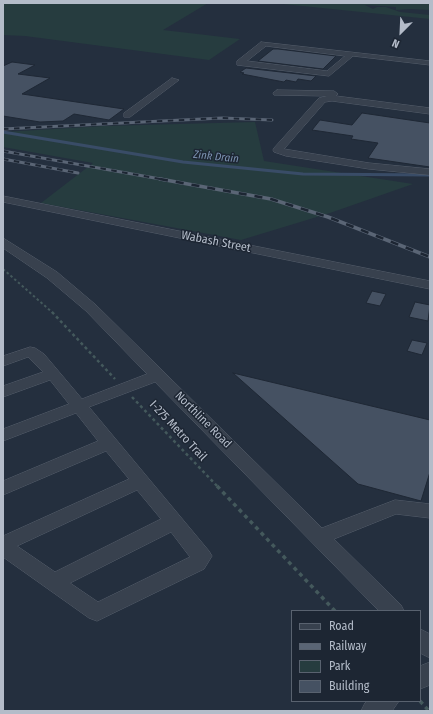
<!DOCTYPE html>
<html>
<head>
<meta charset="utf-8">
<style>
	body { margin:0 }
	#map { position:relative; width:433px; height:714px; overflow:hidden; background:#242f3e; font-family:"Fira Sans Condensed",sans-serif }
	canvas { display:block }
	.frame { position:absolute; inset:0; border:4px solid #b4bcc9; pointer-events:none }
	.legend { position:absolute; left:291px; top:610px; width:130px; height:92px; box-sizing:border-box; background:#1d2633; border:1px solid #59626f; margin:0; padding:5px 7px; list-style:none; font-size:12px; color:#b4bcc9 }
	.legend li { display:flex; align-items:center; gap:8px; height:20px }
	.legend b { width:20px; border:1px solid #59626f }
	.north { position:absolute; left:381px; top:12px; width:40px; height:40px; -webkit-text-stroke:3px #1d2633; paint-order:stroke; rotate:204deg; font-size:11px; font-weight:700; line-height:16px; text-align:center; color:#b4bcc9 }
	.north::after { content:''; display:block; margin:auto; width:14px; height:18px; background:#b4bcc9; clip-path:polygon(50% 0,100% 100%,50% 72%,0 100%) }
</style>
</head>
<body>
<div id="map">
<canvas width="433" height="714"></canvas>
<div class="frame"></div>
<ul class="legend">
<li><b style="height:5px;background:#38414e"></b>Road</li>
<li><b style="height:5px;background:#5a6575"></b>Railway</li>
<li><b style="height:11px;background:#263c3f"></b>Park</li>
<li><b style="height:11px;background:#455162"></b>Building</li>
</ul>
<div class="north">N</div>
</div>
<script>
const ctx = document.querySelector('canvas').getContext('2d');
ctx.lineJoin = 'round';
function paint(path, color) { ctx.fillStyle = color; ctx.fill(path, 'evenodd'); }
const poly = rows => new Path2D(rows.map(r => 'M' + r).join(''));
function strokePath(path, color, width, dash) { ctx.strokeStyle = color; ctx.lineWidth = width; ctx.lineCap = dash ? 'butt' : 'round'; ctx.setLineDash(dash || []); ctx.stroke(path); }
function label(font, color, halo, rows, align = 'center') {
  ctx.font = font + ' "Fira Sans Condensed",sans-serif'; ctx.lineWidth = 3; ctx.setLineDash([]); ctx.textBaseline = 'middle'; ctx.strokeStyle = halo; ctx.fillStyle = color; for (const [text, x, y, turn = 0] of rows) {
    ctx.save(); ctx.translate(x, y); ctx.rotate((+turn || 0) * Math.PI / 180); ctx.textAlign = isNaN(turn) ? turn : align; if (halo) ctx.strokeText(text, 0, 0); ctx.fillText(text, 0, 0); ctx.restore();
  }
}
paint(poly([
	[3,3,208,3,163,30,240,39,209,60,25,36,3,35],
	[273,3,430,3,430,10,410,9,396,10,396,7,365,5,373,9,377,7,386,7,400,12,430,15,430,19],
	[255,122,264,161,413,184,330,213,241,240,41,203,93,163,3,147,3,132,104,126]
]), '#263c3f');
strokePath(poly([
	[3,132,183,162,303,174,430,175]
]), '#394c67', 3);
const building = poly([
	[273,49,278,49,336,56,323,69,258,61,273,49],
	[12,62,35,65,18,74,50,78,22,94,124,109,109,120,74,114,63,121,40,122,3,116,3,66,12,62],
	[246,68,316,76,311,81,298,79,296,82,286,80,284,82,242,74,244,73,240,72,246,68],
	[362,113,430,123,430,167,368,158,378,143,351,139,353,136,312,130,320,120,352,125,362,113],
	[372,291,386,294,380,306,366,303,372,291],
	[415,302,430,305,428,321,409,317,415,302],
	[412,340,427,343,422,355,407,351,412,340],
	[233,373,430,420,430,472,421,501,358,484,233,373]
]);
paint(building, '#455162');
strokePath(building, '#1f2835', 1);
const minor = poly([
	[261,42,430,61,430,65,353,56,329,76,237,65,237,61,261,42],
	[266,46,345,56,327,71,247,61,266,46],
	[172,78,179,80,130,117,124,117,124,113,172,78],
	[277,90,334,91,338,94,336,96,430,108,430,114,332,101,325,102,284,149,369,163,430,169,430,175,369,169,286,156,274,152,273,150,274,148,319,98,327,96,274,95,273,93,277,90],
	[3,196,430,281,430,289,3,202,3,196],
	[3,238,57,272,96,305,322,528,395,500,430,504,430,518,396,514,334,539,401,605,404,611,379,611,155,382,89,407,209,551,212,556,204,569,97,621,89,618,3,557,3,536,129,479,106,451,3,495,3,481,98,441,76,413,3,441,3,429,69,404,50,380,3,397,3,386,43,372,28,357,3,366,3,356,30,347,35,348,44,354,82,399,147,374,86,311,47,278,3,248,3,238],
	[137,490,161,519,55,572,17,546,137,490],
	[171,532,190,557,98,602,70,583,171,532],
	[420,629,430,634,430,658,420,653,420,629],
	[430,662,430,685,420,689,420,666,430,662],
	[368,701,399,701,392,711,361,711,365,703,368,701]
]);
strokePath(minor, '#565f6c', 1);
strokePath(poly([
	[3,269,53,313]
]), '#44595c', 2, [2.5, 2.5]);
strokePath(poly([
	[52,312,115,379],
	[132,397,218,487]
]), '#44595c', 2.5, [3, 3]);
strokePath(poly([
	[217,486,335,611],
	[420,701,429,711]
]), '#44595c', 3.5, [4, 4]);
paint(minor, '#38414e');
const railFar1 = poly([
	[3,129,222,118,272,120],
	[3,151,166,180],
	[3,159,78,173]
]);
const rail = poly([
	[160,179,271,199,328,217,430,257]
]);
strokePath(railFar1, '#5a6575', 3);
strokePath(rail, '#5a6575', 3.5);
strokePath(railFar1, '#1d2633', 2, [5.5]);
strokePath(rail, '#1d2633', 2.5, [8]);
label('italic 11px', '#7c92b1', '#1d2633', [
	["Zink Drain",216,157,6]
]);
label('12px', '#b4bcc9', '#1d2633', [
	["Wabash Street",216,242,11],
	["Northline Road",203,420,45],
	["I-275 Metro Trail",178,431,47]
]);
</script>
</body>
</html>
